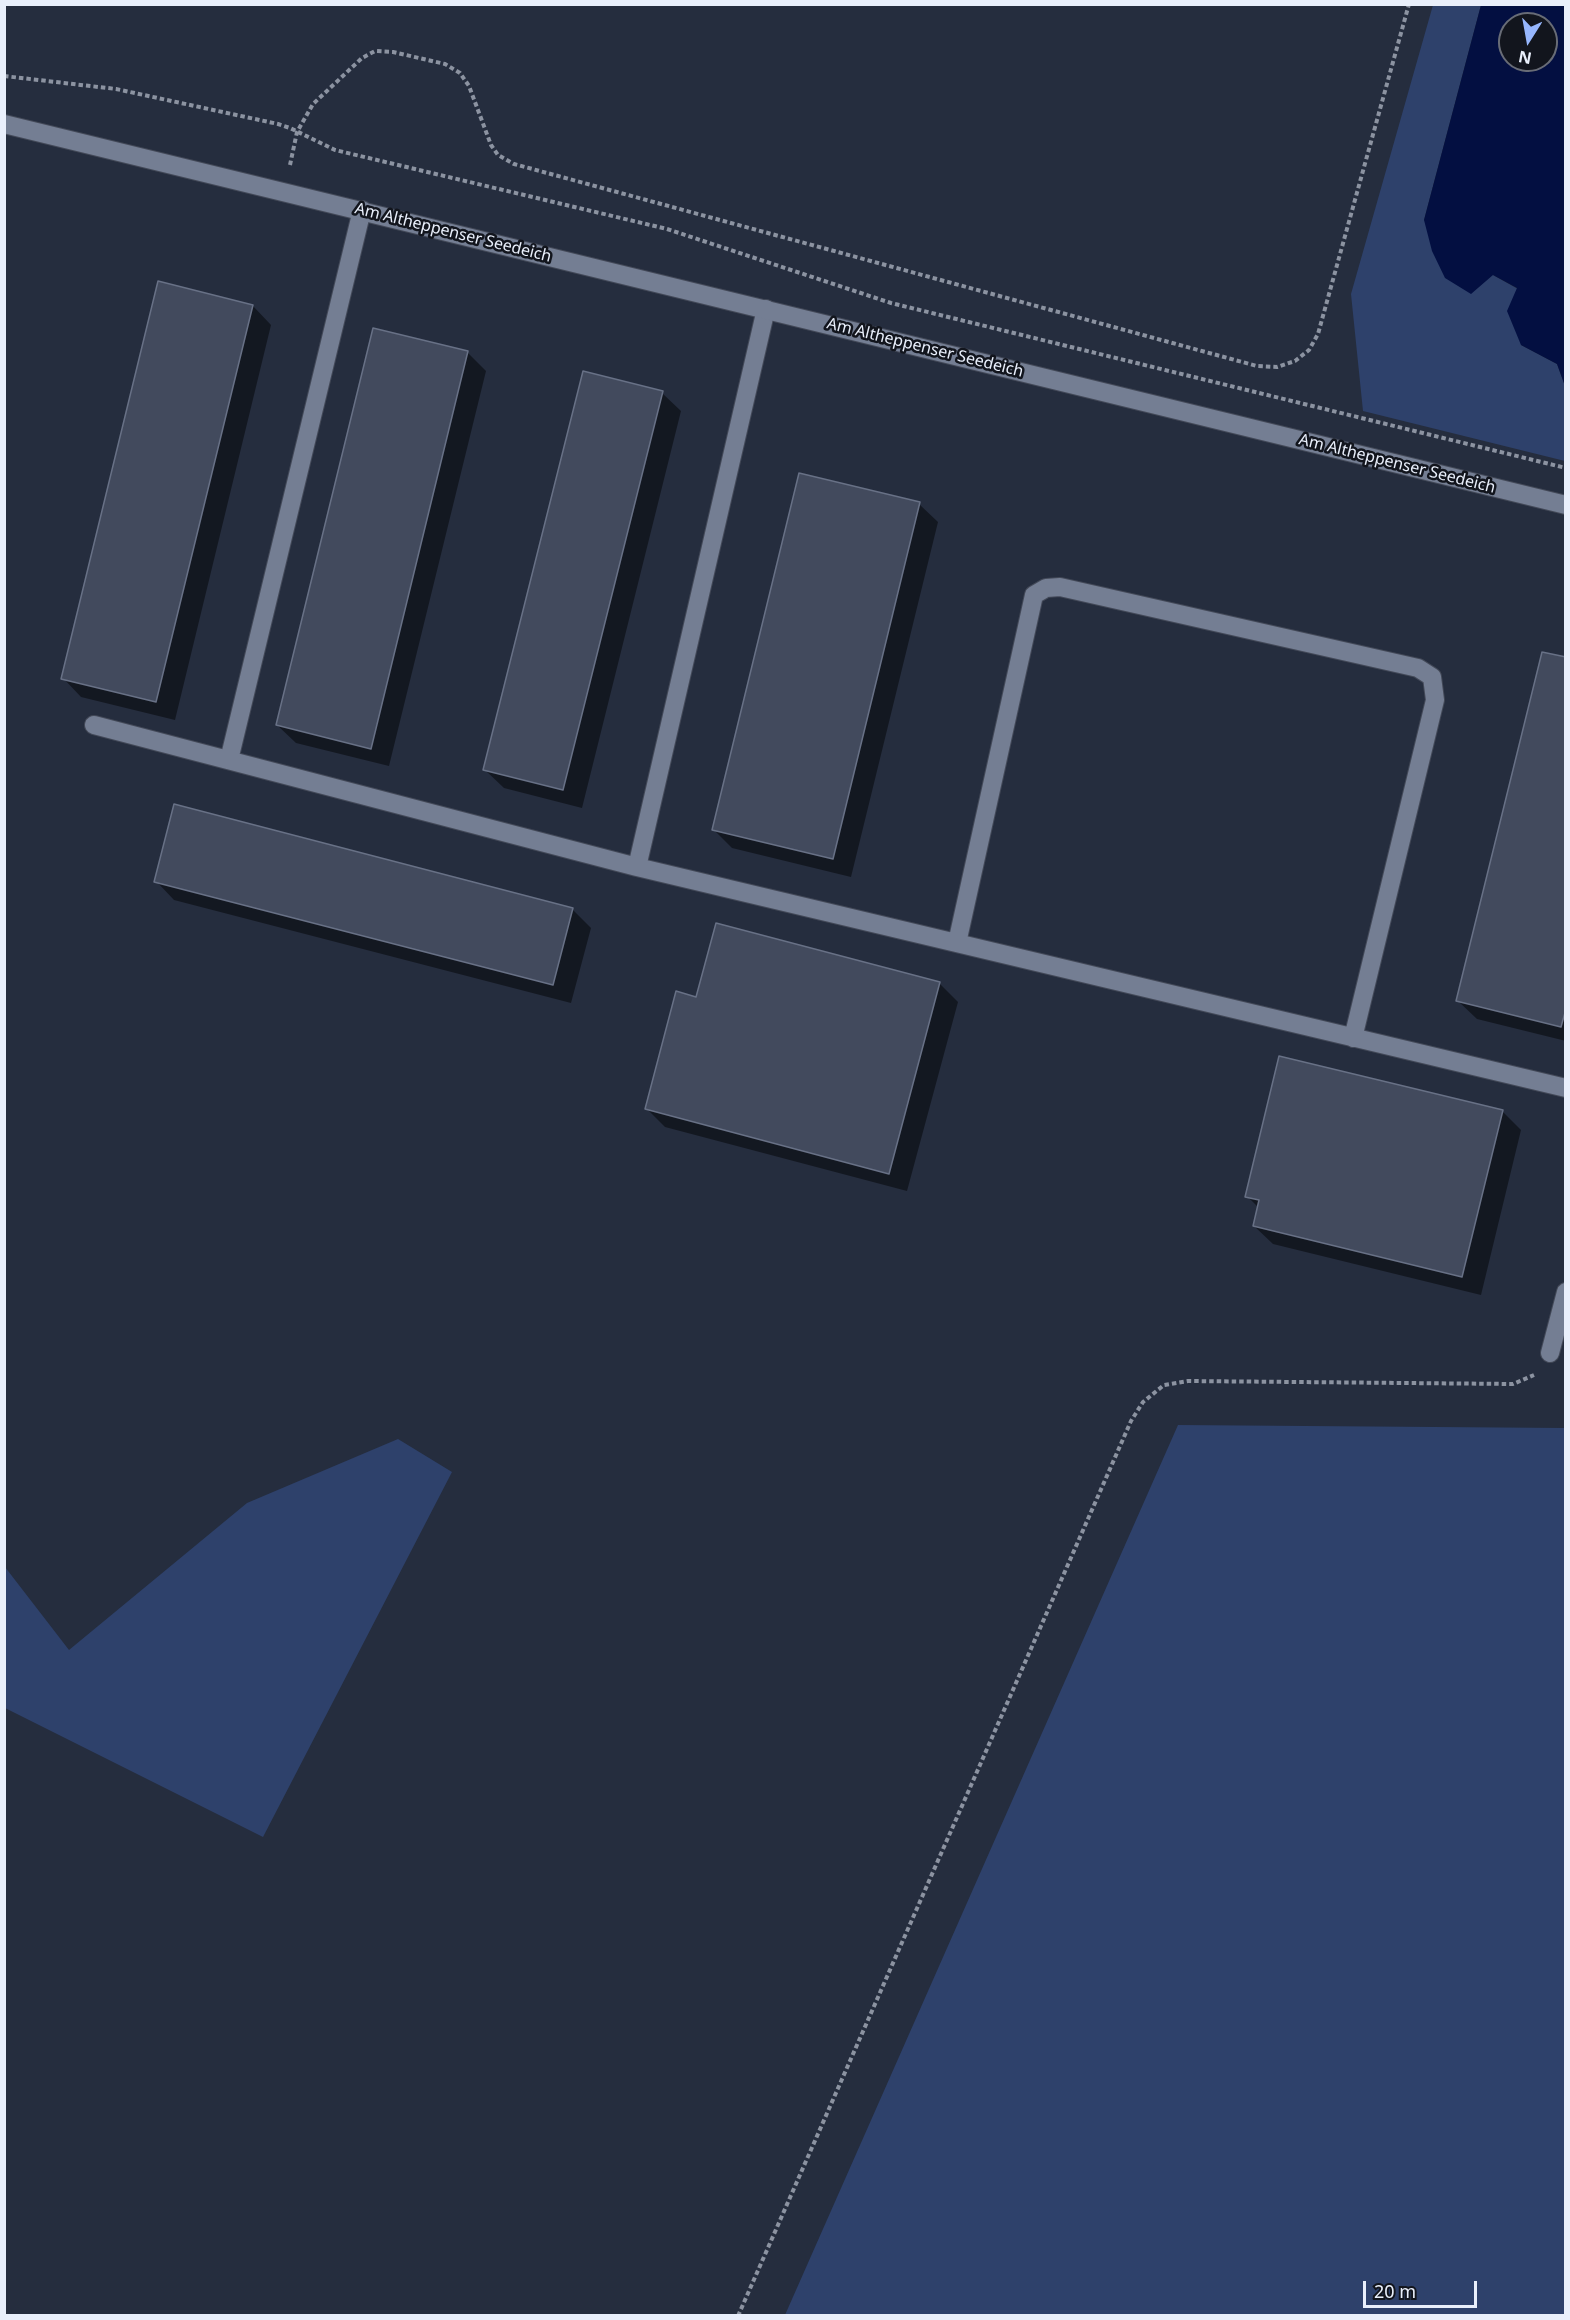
<!DOCTYPE html>
<html>
<head>
<meta charset="utf-8">
<style>
	body { margin:0 }
	#map { position:relative; width:1570px; height:2320px; overflow:hidden; background:#252d3e; font-family:"Noto Sans",sans-serif }
	canvas { display:block }
	.frame { position:absolute; inset:0; border:6px solid #e9effb; pointer-events:none }
	.north { position:absolute; left:1498px; top:12px; width:60px; height:60px; box-sizing:border-box; background:#12151d; border:2px solid #686c76; border-radius:50%; rotate:191deg; font-size:16px; font-weight:700; line-height:24px; text-align:center; color:#e9effb }
	.north::after { content:''; display:block; margin:auto; width:21px; height:27px; background:#96b6fd; clip-path:polygon(50% 0,100% 100%,50% 72%,0 100%) }
	.scale { position:absolute; left:1363px; top:2281px; width:114px; height:27px; box-sizing:border-box; border:3px solid #e9effb; border-top:0; padding-left:8px; font-size:18px; line-height:21px; white-space:nowrap; color:#e9effb; -webkit-text-stroke:4px #12151d; paint-order:stroke }
</style>
</head>
<body>
<div id="map">
<canvas width="1570" height="2320"></canvas>
<div class="frame"></div>
<div class="north">N</div>
<div class="scale">20 m</div>
</div>
<script>
const ctx = document.querySelector('canvas').getContext('2d');
ctx.lineJoin = 'round';
function paint(path, color) { ctx.fillStyle = color; ctx.fill(path, 'evenodd'); }
const poly = rows => new Path2D(rows.map(r => 'M' + r).join(''));
function strokePath(path, color, width, dash) { ctx.strokeStyle = color; ctx.lineWidth = width; ctx.lineCap = dash ? 'butt' : 'round'; ctx.setLineDash(dash || []); ctx.stroke(path); }
function label(font, color, halo, rows, align = 'center') {
  ctx.font = font + ' "Noto Sans",sans-serif'; ctx.lineWidth = 5; ctx.setLineDash([]); ctx.textBaseline = 'middle'; ctx.strokeStyle = halo; ctx.fillStyle = color; for (const [text, x, y, turn = 0] of rows) {
    ctx.save(); ctx.translate(x, y); ctx.rotate((+turn || 0) * Math.PI / 180); ctx.textAlign = isNaN(turn) ? turn : align; if (halo) ctx.strokeText(text, 0, 0); ctx.fillText(text, 0, 0); ctx.restore();
  }
}
paint(poly([
	[1433,5,1481,5,1424,220,1493,275,1518,289,1521,345,1557,364,1565,386,1565,461,1363,411,1351,294],
	[1178,1425,1565,1428,1565,2315,785,2315],
	[398,1439,452,1472,263,1837,5,1708,5,1567,69,1650,247,1503]
]), '#2e416b');
paint(poly([
	[1481,5,1565,5,1565,386,1557,364,1521,345,1507,311,1517,288,1493,275,1471,294,1445,278,1432,251,1424,220],
	[1510,24,1546,24,1546,60,1510,60]
]), '#030f41');
paint(poly([
	[253,306,271,325,175,720,81,697,63,678],
	[467,352,486,371,389,766,296,743,277,725],
	[662,393,681,411,582,808,504,788,485,770],
	[919,504,938,522,851,877,732,848,714,830],
	[1566,659,1566,1041,1477,1019,1458,1001],
	[156,881,572,909,591,928,571,1003,174,900],
	[939,983,958,1002,907,1191,665,1127,646,1108,698,999],
	[1502,1111,1521,1130,1481,1295,1273,1244,1254,1226,1259,1208,1247,1196]
]), '#0007');
const building = poly([
	[158,281,253,305,156,702,61,679,158,281],
	[373,328,468,351,371,749,276,725,373,328],
	[583,371,663,391,563,790,483,770,583,371],
	[799,473,920,502,833,859,712,830,799,473],
	[1542,652,1566,657,1566,1009,1561,1027,1456,1001,1542,652],
	[174,804,573,908,553,985,154,882,174,804],
	[716,923,940,982,889,1174,645,1109,676,991,696,997,716,923],
	[1279,1056,1503,1110,1462,1277,1253,1226,1259,1200,1245,1197,1279,1056]
]);
paint(building, '#424a5d');
strokePath(building, '#687186', 1.5);
const lane = poly([
	[94,725,637,867,1566,1088],
	[229,760,362,210],
	[637,867,766,309],
	[957,943,1034,595,1046,588,1060,587,1418,668,1432,677,1435,700,1353,1038],
	[1550,1353,1566,1292]
]);
const street = poly([
	[4,124,1566,505]
]);
strokePath(lane, '#434958', 20);
strokePath(street, '#434958', 20);
strokePath(poly([
	[4,76,116,89,278,124,290,128,335,150,667,229,891,303,1566,468],
	[290,165,297,132,313,104,362,58,375,51,393,52,445,64,460,73,469,86,491,145,498,155,514,164,1257,366,1277,367,1295,361,1309,350,1318,334,1409,4],
	[738,2316,1131,1421,1143,1402,1164,1385,1188,1381,1513,1384,1534,1375]
]), '#8c93a1', 4, [4.5, 3]);
strokePath(lane, '#747e93', 18);
strokePath(street, '#747e93', 18);
label('16px', '#e9effb', '#12151d', [
	["Am Altheppenser Seedeich",453,233,14],
	["Am Altheppenser Seedeich",925,348,14],
	["Am Altheppenser Seedeich",1397,464,14]
]);
</script>
</body>
</html>
